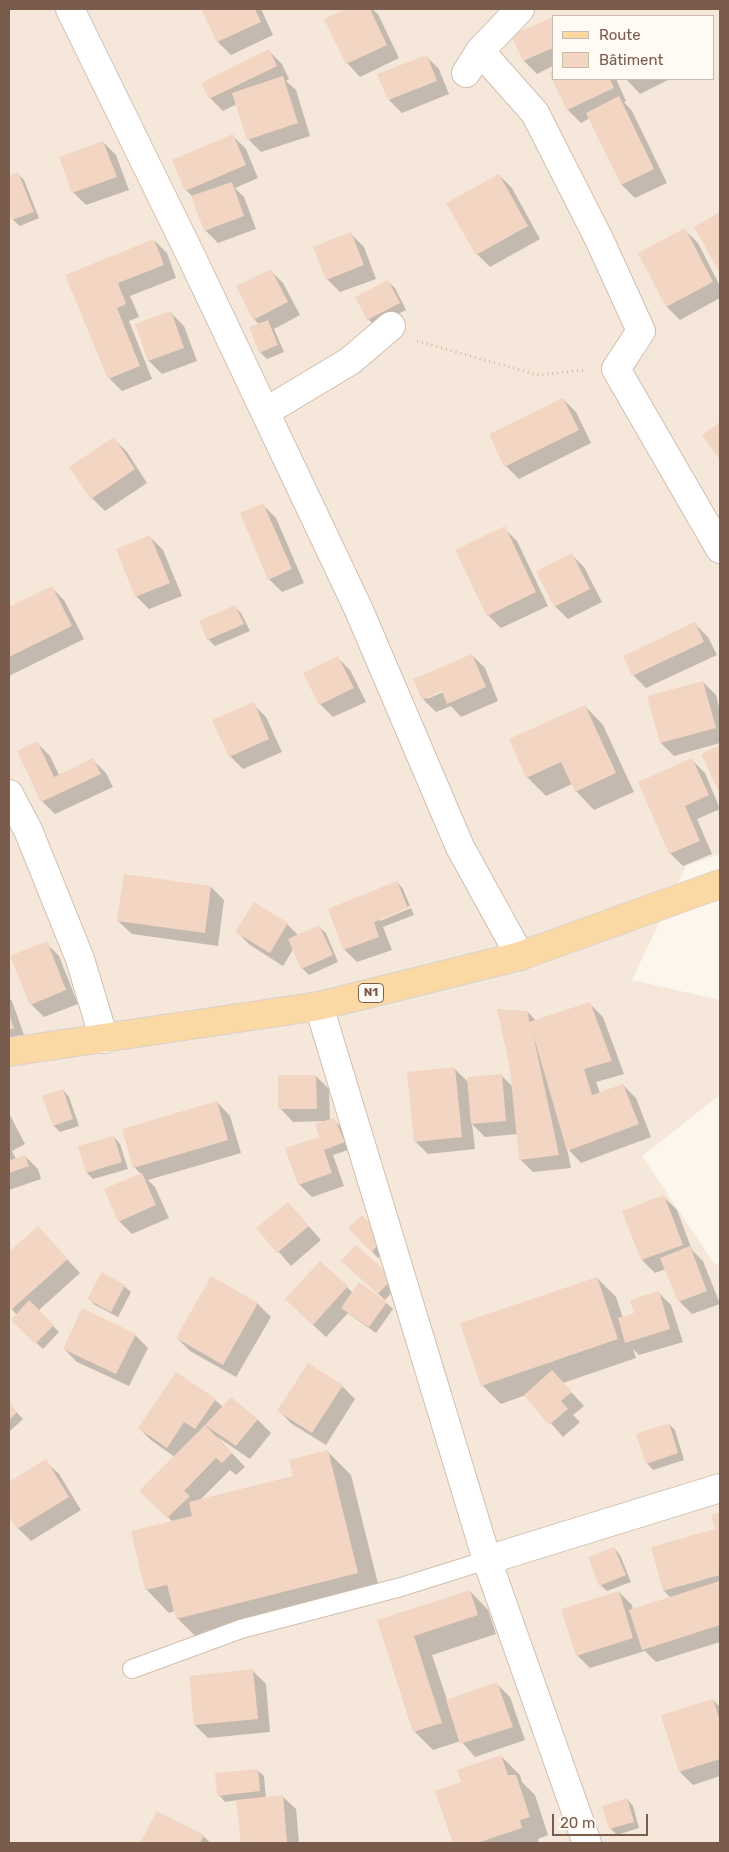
<!DOCTYPE html>
<html>
<head>
<meta charset="utf-8">
<style>
	body { margin:0 }
	#map { position:relative; width:729px; height:1852px; overflow:hidden; background:#fdf6ec; font-family:Rubik,sans-serif }
	canvas { display:block }
	.frame { position:absolute; inset:0; border:10px solid #7a5c4d; pointer-events:none }
	.legend { position:absolute; left:552px; top:15px; width:162px; height:65px; box-sizing:border-box; background:#fffaf3; border:1px solid #cabbb1; margin:0; padding:6px 9px; list-style:none; font-size:15px; color:#7a5c4d }
	.legend li { display:flex; align-items:center; gap:10px; height:25px }
	.legend b { width:25px; border:1px solid #cabbb1 }
	.scale { position:absolute; left:552px; top:1814px; width:96px; height:22px; box-sizing:border-box; border:2px solid #7a5c4d; border-top:0; padding-left:6px; font-size:15px; line-height:18px; white-space:nowrap; color:#7a5c4d; -webkit-text-stroke:4px #fffaf3; paint-order:stroke }
</style>
</head>
<body>
<div id="map">
<canvas width="729" height="1852"></canvas>
<div class="frame"></div>
<ul class="legend">
<li><b style="height:6px;background:#fbd9a5"></b>Route</li>
<li><b style="height:14px;background:#f3d5c3"></b>Bâtiment</li>
</ul>
<div class="scale">20 m</div>
</div>
<script>
const ctx = document.querySelector('canvas').getContext('2d');
ctx.lineJoin = 'round';
function paint(path, color) { ctx.fillStyle = color; ctx.fill(path, 'evenodd'); }
const poly = rows => new Path2D(rows.map(r => 'M' + r).join(''));
function strokePath(path, color, width, dash) { ctx.strokeStyle = color; ctx.lineWidth = width; ctx.lineCap = dash ? 'butt' : 'round'; ctx.setLineDash(dash || []); ctx.stroke(path); }
function label(font, color, halo, rows, align = 'center') {
  ctx.font = font + ' Rubik,sans-serif'; ctx.lineWidth = 4; ctx.setLineDash([]); ctx.textBaseline = 'middle'; ctx.strokeStyle = halo; ctx.fillStyle = color; for (const [text, x, y, turn = 0] of rows) {
    ctx.save(); ctx.translate(x, y); ctx.rotate((+turn || 0) * Math.PI / 180); ctx.textAlign = isNaN(turn) ? turn : align; if (halo) ctx.strokeText(text, 0, 0); ctx.fillText(text, 0, 0); ctx.restore();
  }
}
paint(poly([
	[9,9,720,9,720,854,686,866,632,980,720,1000,720,1095,642,1156,715,1265,720,1262,720,1843,9,1843],
	[553,16,713,16,713,79,553,79]
]), '#f5e8da');
paint(poly([
	[203,9,261,9,273,35,231,55,218,42],
	[349,9,372,9,378,14,399,58,360,77,347,63,326,20],
	[553,18,553,66,537,74,524,61],
	[269,51,282,64,289,79,286,81,296,90,310,136,261,152,248,139,237,104,223,111,210,98],
	[426,56,439,69,449,94,402,113,389,100],
	[553,79,616,79,626,101,624,102,632,111,667,183,635,198,622,185,590,118,581,123,568,110],
	[626,79,670,79,640,94],
	[233,136,246,149,258,178,235,188,244,197,256,229,218,243,205,230,193,197,186,190],
	[103,142,116,155,129,190,86,205,73,192],
	[18,174,24,180,39,218,20,226,13,220,9,208,9,177],
	[499,175,512,188,540,239,490,267,477,254],
	[720,213,720,271,695,228],
	[685,230,698,243,720,286,720,298,680,320,667,307,639,253],
	[351,234,364,247,376,279,340,292,327,279],
	[154,240,167,253,176,278,130,296,139,317,129,321,152,379,122,391,109,378,67,276],
	[270,270,283,283,300,315,274,329,284,352,267,359,260,352,260,325,254,319],
	[388,282,395,288,406,310,375,326,368,319],
	[171,313,184,326,197,361,162,374,149,361,137,324],
	[563,399,576,412,591,443,519,479,506,466],
	[114,439,127,452,147,483,105,511,92,498],
	[263,505,276,518,304,583,282,592,269,579],
	[504,528,517,541,548,606,501,628,488,615],
	[150,537,163,550,182,596,149,609,136,596],
	[571,554,584,567,602,602,568,619,555,606],
	[51,587,64,600,84,639,9,676,9,608],
	[235,607,241,613,250,631,215,646,208,639],
	[695,624,708,637,717,655,646,688,633,675],
	[472,655,485,668,498,701,461,717,451,706,436,712,423,699],
	[447,687,448,690,427,699,427,696],
	[337,657,350,670,366,702,333,717,320,704],
	[703,682,716,695,720,711,720,743,674,756,661,743],
	[253,704,266,717,282,752,243,769,230,756],
	[585,706,603,725,634,792,594,810,576,791,572,784,546,796,527,777],
	[37,743,50,756,59,775,93,760,106,773,113,787,55,814,42,801],
	[692,760,705,773,720,809,697,819,712,854,683,866,670,853],
	[125,875,211,887,224,900,218,946,132,934,118,921],
	[397,882,403,889,410,906,380,918,380,921,411,908,414,915,383,927,392,950,357,962,344,949],
	[255,904,287,924,299,936,319,927,326,933,338,962,309,975,302,968,294,948,283,966,250,945,237,932],
	[46,943,59,956,78,1004,44,1017,31,1004],
	[9,998,12,1001,26,1041,9,1048],
	[590,1004,603,1017,624,1074,596,1082,600,1093,623,1085,636,1098,651,1137,581,1163,567,1148,571,1168,533,1172,520,1159,518,1134,485,1137,472,1124,475,1149,428,1154,415,1141,455,1069,468,1082,501,1075,513,1087,528,1012,536,1021],
	[316,1076,329,1089,330,1121,333,1120,340,1126,351,1149,333,1155,344,1186,312,1197,299,1184,326,1121,293,1122,280,1108],
	[63,1090,69,1097,79,1126,60,1132,54,1126],
	[217,1102,230,1116,241,1153,148,1180,155,1187,169,1218,132,1234,119,1221,141,1174,134,1167],
	[9,1113,25,1144,12,1151,16,1159,25,1156,38,1169,41,1179,9,1190],
	[114,1137,120,1144,128,1169,93,1179,87,1173],
	[664,1197,677,1210,692,1250,703,1261,720,1304,692,1314,679,1301,666,1269,655,1273,642,1260,624,1212],
	[288,1203,321,1240,291,1266,258,1228],
	[38,1228,80,1273,38,1311,59,1332,43,1349,12,1320,17,1315,9,1306,9,1254],
	[350,1228,390,1246,378,1258],
	[349,1267,399,1285,384,1301,393,1309,376,1333,348,1313,326,1337,299,1312,347,1287,353,1293,384,1301,385,1300],
	[212,1278,258,1304,271,1317,236,1377,190,1351,177,1338],
	[597,1278,616,1297,623,1318,635,1314,658,1292,671,1305,683,1342,639,1355,633,1349,636,1358,563,1383,584,1406,573,1415,580,1422,563,1437,526,1395,501,1404,482,1385],
	[124,1286,131,1292,118,1317,95,1305,89,1299],
	[135,1335,148,1348,129,1386,77,1362,64,1349],
	[342,1386,355,1399,326,1445,292,1424,279,1411],
	[231,1398,258,1420,271,1433,250,1459,216,1436,245,1467,236,1475,230,1470,200,1500,295,1477,328,1452,351,1475,381,1596,200,1641,177,1618,175,1611,169,1613,146,1589,173,1522,141,1491,175,1457,152,1441,139,1428,215,1400,223,1407],
	[9,1404,23,1419,10,1431,9,1430],
	[669,1424,675,1430,684,1460,653,1470,647,1463],
	[45,1461,59,1474,81,1510,31,1541,18,1528,9,1514,9,1483],
	[720,1514,720,1642,656,1662,645,1651,590,1668,577,1655,619,1592,632,1605,633,1610,671,1598,664,1591,652,1548,717,1530,713,1516],
	[614,1548,620,1555,631,1582,607,1591,600,1585],
	[470,1591,488,1610,496,1634,432,1655,447,1700,497,1684,510,1697,525,1740,475,1757,461,1741,433,1750,415,1732,379,1621],
	[253,1671,266,1684,270,1732,208,1738,195,1725],
	[713,1700,720,1707,720,1776,693,1785,680,1772],
	[501,1756,520,1775,522,1782,535,1795,548,1835,538,1839,539,1843,454,1843,436,1792,463,1783],
	[257,1770,264,1776,266,1798,282,1796,296,1809,299,1843,242,1843,238,1800,225,1802,219,1795],
	[627,1799,633,1806,639,1828,617,1835,610,1828],
	[157,1813,203,1836,211,1843,142,1843]
]), '#0003');
paint(poly([
	[201,9,255,9,261,22,217,42],
	[346,9,370,9,387,45,346,64,324,19],
	[553,17,553,48,523,61,511,35],
	[269,49,277,66,209,99,201,83],
	[427,55,437,81,388,100,377,74],
	[553,71,553,79,610,79,614,88,567,110,549,73],
	[283,76,298,123,247,140,232,93],
	[619,96,654,169,621,185,586,113],
	[233,134,246,165,185,191,172,160],
	[103,141,117,177,72,193,59,157],
	[18,172,34,212,12,220,9,211,9,176],
	[499,174,528,226,476,255,446,203],
	[232,182,244,216,204,231,191,196],
	[720,212,720,273,694,227],
	[685,228,713,282,666,307,638,253],
	[351,232,364,265,326,280,313,247],
	[154,239,164,265,118,283,126,304,117,308,140,366,108,379,65,275],
	[271,269,288,302,253,320,236,286],
	[388,280,400,303,367,320,355,297],
	[171,311,184,348,148,361,135,324],
	[268,320,278,345,259,353,249,327],
	[563,398,579,430,504,467,489,434],
	[720,422,720,460,702,435],
	[114,437,135,469,91,499,69,467],
	[263,503,292,569,268,580,240,513],
	[505,526,536,592,487,616,455,550],
	[150,535,170,583,135,597,116,549],
	[572,553,590,589,554,607,536,571],
	[52,586,72,626,9,657,9,607],
	[235,605,244,624,207,640,199,621],
	[695,622,704,642,632,676,623,656],
	[472,654,486,687,447,704,442,691,422,700,413,679],
	[338,656,354,688,319,705,303,673],
	[703,681,716,728,660,743,647,696],
	[254,702,269,739,229,757,212,720],
	[585,705,616,773,575,792,561,762,526,778,509,739],
	[37,741,54,777,93,758,101,774,41,802,17,751],
	[720,745,720,794,701,754],
	[692,758,709,795,685,806,700,841,669,854,638,782],
	[124,874,211,886,205,933,117,921],
	[397,881,408,908,374,922,379,937,343,950,328,909],
	[254,902,288,923,270,953,235,932],
	[319,925,333,955,301,969,288,939],
	[47,941,66,990,30,1005,10,956],
	[590,1002,612,1061,584,1069,592,1095,623,1084,639,1124,567,1151,533,1034,559,1155,519,1160,510,1069,497,1009,528,1011,529,1022],
	[9,1014,14,1028,9,1030],
	[455,1067,462,1137,414,1142,407,1072],
	[502,1074,506,1121,471,1124,467,1077],
	[278,1075,316,1075,317,1109,278,1109],
	[63,1089,73,1119,53,1126,42,1096],
	[217,1101,228,1140,133,1168,122,1129],
	[334,1118,345,1142,324,1150,332,1173,298,1185,285,1148,319,1137,315,1124],
	[114,1136,122,1162,86,1173,78,1146],
	[9,1155,11,1160,25,1155,29,1166,9,1173],
	[142,1173,156,1205,118,1222,104,1189],
	[664,1195,683,1245,641,1260,622,1211],
	[288,1202,309,1226,277,1253,256,1228],
	[362,1215,385,1239,371,1252,348,1228],
	[38,1226,68,1259,11,1310,9,1308,9,1252],
	[356,1245,393,1278,378,1294,341,1261],
	[690,1246,707,1291,678,1302,660,1258],
	[320,1261,348,1286,313,1325,285,1299],
	[102,1272,125,1285,111,1312,87,1299],
	[211,1276,258,1303,223,1365,176,1338],
	[597,1277,618,1339,481,1386,460,1323],
	[359,1282,387,1302,369,1327,341,1308],
	[659,1291,670,1329,625,1343,618,1318,634,1313,630,1300],
	[29,1300,54,1325,35,1344,11,1320],
	[82,1308,136,1334,116,1374,63,1349],
	[308,1363,343,1385,312,1433,277,1411],
	[552,1370,572,1392,561,1401,568,1409,549,1425,524,1395],
	[176,1372,216,1399,195,1429,184,1422,167,1448,138,1428],
	[231,1397,258,1419,236,1446,205,1425,232,1453,222,1463,216,1458,184,1491,190,1496,167,1518,139,1491,205,1425],
	[9,1402,17,1412,9,1420],
	[669,1423,678,1453,646,1464,636,1434],
	[328,1450,358,1573,176,1619,167,1585,145,1590,131,1531,192,1516,189,1502,293,1476,289,1460],
	[46,1459,69,1497,17,1529,9,1516,9,1482],
	[720,1513,720,1575,663,1591,651,1547,715,1529,711,1515],
	[614,1547,626,1575,599,1586,588,1557],
	[720,1581,720,1625,642,1650,629,1610],
	[470,1590,478,1615,414,1636,442,1723,413,1732,377,1620],
	[619,1591,633,1638,576,1656,561,1609],
	[253,1669,258,1719,194,1725,189,1676],
	[497,1682,513,1727,460,1744,446,1700],
	[713,1699,720,1721,720,1759,679,1772,661,1715],
	[501,1755,508,1775,516,1775,530,1817,520,1820,522,1828,477,1843,453,1843,435,1791,461,1782,457,1770],
	[258,1769,260,1791,217,1796,215,1773],
	[283,1795,287,1843,241,1843,236,1800],
	[627,1798,634,1822,609,1829,602,1806],
	[157,1811,204,1835,200,1843,140,1843]
]), '#f3d5c3');
const service = poly([
	[132,1669,241,1629,401,1587,487,1560]
]);
const minor = poly([
	[70,9,193,260,358,608,460,847,520,956],
	[480,51,535,113,599,239,641,331,616,369,720,549],
	[466,73,480,51,520,9],
	[265,412,350,361,391,326],
	[9,794,28,830,80,959,104,1039],
	[319,1006,487,1560,587,1843],
	[487,1560,720,1488]
]);
const primary = poly([
	[9,1052,319,1006,520,956,720,884]
]);
strokePath(service, '#d1beb0', 20);
strokePath(minor, '#d1beb0', 30);
strokePath(primary, '#dad1cd', 30);
strokePath(poly([
	[417,341,538,375,586,370]
]), '#d9b8a5', 3, [1, 4]);
strokePath(service, '#fff', 18);
strokePath(minor, '#fff', 28);
strokePath(primary, '#fbd9a5', 28);
for (const [x, y, w] of [
	[371,993,25]
]) { const box = new Path2D(); box.roundRect(x - w / 2, y - 9.5, w, 19, 4); ctx.fillStyle = '#fffaf3'; ctx.fill(box); strokePath(box, '#7a5c4d', 1); }
label('bold 12px', '#7a5c4d', null, [
	["N1",371,993]
]);
</script>
</body>
</html>
